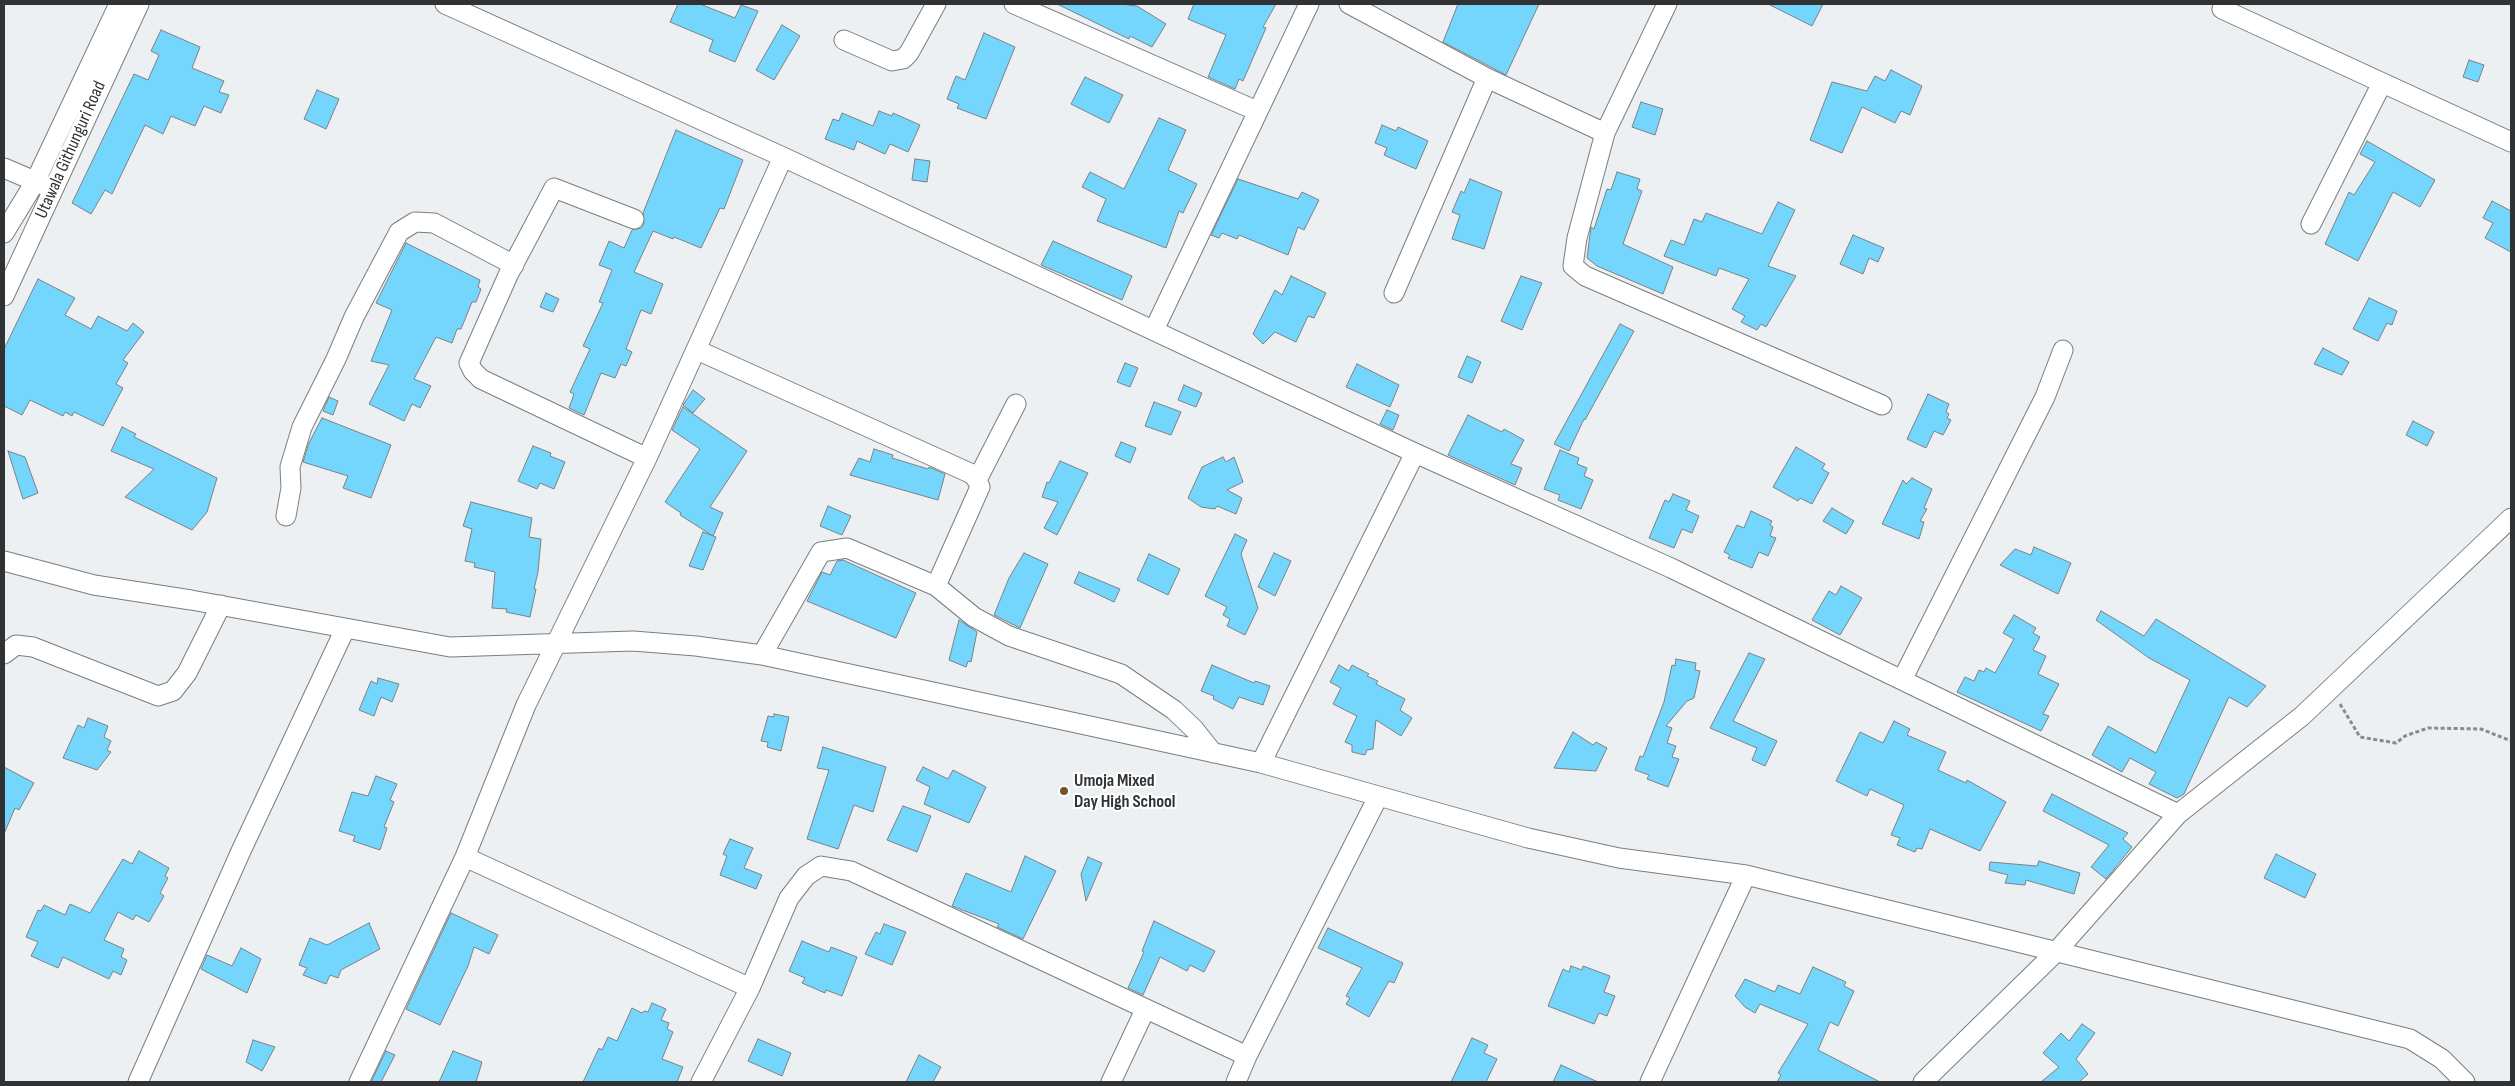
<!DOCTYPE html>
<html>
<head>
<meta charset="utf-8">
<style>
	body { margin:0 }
	#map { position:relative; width:2515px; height:1086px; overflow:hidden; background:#ecf0f2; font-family:"Sofia Sans Condensed",sans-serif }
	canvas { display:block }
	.frame { position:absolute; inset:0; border:5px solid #313233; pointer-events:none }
</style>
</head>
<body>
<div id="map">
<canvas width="2515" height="1086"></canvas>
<div class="frame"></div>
</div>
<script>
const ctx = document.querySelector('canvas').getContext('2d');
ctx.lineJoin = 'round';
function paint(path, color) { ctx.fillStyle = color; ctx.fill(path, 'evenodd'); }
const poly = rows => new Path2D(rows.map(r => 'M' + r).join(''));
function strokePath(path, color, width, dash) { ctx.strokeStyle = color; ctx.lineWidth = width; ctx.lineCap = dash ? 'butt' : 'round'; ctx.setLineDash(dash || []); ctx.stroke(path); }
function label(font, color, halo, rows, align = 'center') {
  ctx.font = font + ' "Sofia Sans Condensed",sans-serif'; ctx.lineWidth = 4; ctx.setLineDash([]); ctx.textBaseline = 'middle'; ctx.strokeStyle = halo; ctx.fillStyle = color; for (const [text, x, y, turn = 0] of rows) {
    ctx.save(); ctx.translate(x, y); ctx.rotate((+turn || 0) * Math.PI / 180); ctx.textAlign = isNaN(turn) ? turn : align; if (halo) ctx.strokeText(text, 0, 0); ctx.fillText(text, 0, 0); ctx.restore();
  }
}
const building = poly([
	[678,4,700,4,735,18,741,5,758,11,735,62,709,51,713,40,670,22,678,4],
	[1057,4,1121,4,1137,6,1166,24,1152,47,1130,36,1129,39,1057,4],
	[1194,4,1276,4,1263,27,1266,28,1243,81,1239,79,1235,89,1208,77,1226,35,1188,19,1194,4],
	[1458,4,1539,4,1506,75,1443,42,1458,4],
	[1768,4,1823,4,1812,26,1768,4],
	[782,25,800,36,774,80,756,70,782,25],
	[161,30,200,47,192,68,224,81,219,92,229,95,221,113,204,106,195,126,171,116,163,134,145,125,112,194,105,190,91,214,72,203,134,74,148,80,159,55,151,51,161,30],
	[984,33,1015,47,986,119,957,108,959,104,947,99,956,76,965,80,984,33],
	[2469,60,2484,65,2478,82,2463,77,2469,60],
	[1891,70,1922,86,1910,115,1901,111,1895,123,1862,107,1842,153,1810,140,1832,82,1867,91,1875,76,1885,81,1891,70],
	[1085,77,1123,95,1109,123,1071,104,1085,77],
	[317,90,339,99,326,129,304,119,317,90],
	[1641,102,1663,109,1655,135,1632,127,1641,102],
	[879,111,892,116,893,113,920,125,908,152,890,144,885,154,857,141,854,150,825,139,833,119,839,121,842,113,873,126,879,111],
	[1159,118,1186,130,1168,170,1197,184,1183,213,1179,211,1166,248,1097,221,1106,199,1082,187,1090,172,1124,189,1159,118],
	[1382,125,1396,131,1398,127,1428,141,1416,169,1384,155,1387,148,1375,143,1382,125],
	[676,130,743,160,724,209,720,208,701,248,674,237,673,239,653,231,634,272,663,284,651,314,641,310,626,349,632,352,626,366,621,364,615,378,601,373,584,415,569,408,574,394,570,392,590,349,583,346,603,303,599,302,612,270,599,265,609,241,624,248,632,230,641,228,644,224,643,213,676,130],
	[2367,141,2435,180,2420,207,2393,192,2358,261,2325,244,2349,192,2354,195,2375,162,2360,154,2367,141],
	[915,159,930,161,927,182,912,180,915,159],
	[1617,172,1640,179,1637,189,1642,191,1623,244,1673,267,1663,294,1597,266,1587,258,1591,227,1594,229,1607,189,1611,190,1617,172],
	[1238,179,1298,199,1302,192,1319,200,1304,230,1298,227,1288,255,1239,235,1237,239,1222,233,1219,238,1211,235,1238,179],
	[1470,179,1502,192,1484,249,1452,239,1460,215,1452,212,1461,191,1464,193,1470,179],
	[2492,201,2511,211,2511,252,2485,238,2493,223,2483,218,2492,201],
	[1778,202,1795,210,1768,266,1796,276,1766,327,1761,324,1757,330,1741,322,1745,316,1732,309,1749,279,1719,268,1716,276,1664,256,1671,240,1684,245,1694,219,1702,222,1706,213,1762,234,1778,202],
	[1853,235,1884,248,1878,262,1869,258,1863,274,1840,264,1853,235],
	[1053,241,1132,276,1122,300,1041,265,1053,241],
	[406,243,480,280,478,287,481,289,476,302,472,302,461,329,457,329,452,343,436,337,414,379,431,386,420,408,412,404,404,421,369,404,389,365,371,361,392,310,376,303,406,243],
	[1291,276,1326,293,1314,318,1308,316,1296,342,1275,332,1263,344,1253,334,1275,290,1282,295,1291,276],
	[1521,276,1542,283,1522,330,1501,321,1521,276],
	[38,279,75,298,65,315,91,329,98,316,127,331,133,323,144,332,123,360,128,363,116,384,123,388,103,426,74,412,72,416,65,412,63,416,30,400,22,415,4,406,4,349,38,279],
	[546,293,559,299,553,312,540,307,546,293],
	[2369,298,2397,311,2392,325,2387,323,2378,341,2353,329,2369,298],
	[1620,324,1634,331,1585,420,1584,419,1569,451,1554,444,1620,324],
	[2323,348,2349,362,2342,375,2314,364,2323,348],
	[1467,356,1481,362,1472,383,1458,377,1467,356],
	[1125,363,1138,368,1130,387,1117,382,1125,363],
	[1357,364,1399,385,1390,407,1346,387,1357,364],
	[1184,385,1202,393,1196,407,1178,400,1184,385],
	[693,390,705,399,693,413,683,405,693,390],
	[1928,394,1949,404,1946,412,1949,414,1947,418,1951,420,1943,435,1934,431,1926,448,1907,439,1928,394],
	[329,397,338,401,333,415,323,411,329,397],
	[1154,402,1181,412,1171,435,1145,426,1154,402],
	[683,407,747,451,710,507,723,513,713,536,680,515,681,513,665,502,700,449,672,430,683,407],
	[1387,410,1399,415,1393,430,1380,424,1387,410],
	[1468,415,1502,432,1504,429,1524,440,1511,464,1522,468,1515,485,1448,455,1468,415],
	[322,418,391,445,371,498,343,488,348,476,303,462,309,443,322,418],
	[2413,421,2434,432,2427,446,2406,435,2413,421],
	[122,427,136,434,134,437,217,478,207,512,192,530,125,497,154,469,111,451,122,427],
	[1121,442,1136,448,1130,463,1115,456,1121,442],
	[533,446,551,453,550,456,565,462,554,489,540,483,537,489,518,481,533,446],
	[1796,447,1825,464,1822,469,1829,473,1812,504,1800,498,1798,501,1773,487,1796,447],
	[874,449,893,455,892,458,928,469,929,467,945,474,938,500,850,475,859,458,870,462,874,449],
	[1560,450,1579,458,1577,464,1587,468,1584,476,1593,480,1581,509,1558,500,1560,495,1544,489,1560,450],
	[8,451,25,457,38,493,23,499,8,451],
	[1223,457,1226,462,1234,457,1243,482,1227,490,1242,498,1236,514,1217,506,1215,509,1201,507,1188,498,1202,467,1223,457],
	[1060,461,1088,473,1057,535,1044,528,1058,502,1042,497,1047,482,1049,483,1060,461],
	[1912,478,1932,489,1924,508,1927,509,1920,521,1924,522,1919,539,1882,524,1903,480,1906,484,1912,478],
	[1673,494,1690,501,1686,510,1699,516,1692,533,1682,529,1674,548,1649,538,1665,500,1669,502,1673,494],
	[471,502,532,518,529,537,541,539,538,572,534,589,536,589,530,617,506,612,507,609,492,608,495,572,474,567,475,563,465,561,472,529,463,526,471,502],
	[828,506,851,516,842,535,820,526,828,506],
	[1832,508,1854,521,1846,534,1823,521,1832,508],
	[1751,511,1772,521,1770,525,1773,527,1770,536,1776,538,1768,556,1759,552,1752,568,1728,558,1730,555,1724,552,1737,525,1744,528,1751,511],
	[703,532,716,537,703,570,689,566,703,532],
	[1235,534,1247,540,1241,554,1258,608,1245,635,1227,626,1230,619,1223,615,1227,607,1205,596,1235,534],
	[2034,547,2071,563,2058,594,2000,565,2015,549,2031,555,2034,547],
	[1024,553,1048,564,1020,628,994,615,1009,578,1024,553],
	[1274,553,1291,561,1275,596,1258,587,1274,553],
	[1149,554,1180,569,1168,595,1137,580,1149,554],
	[843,560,916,593,896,638,807,601,822,572,830,575,837,561,843,560],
	[1079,572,1120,589,1114,602,1074,583,1079,572],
	[1841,586,1862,598,1840,635,1812,620,1829,591,1836,595,1841,586],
	[2101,611,2144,636,2156,619,2266,686,2247,707,2229,697,2184,794,2177,798,2149,784,2156,772,2130,758,2122,772,2092,755,2108,726,2156,753,2190,680,2149,658,2096,620,2101,611],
	[2014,615,2036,628,2033,633,2040,637,2033,650,2046,656,2038,674,2059,684,2043,714,2049,716,2041,731,1957,692,1965,677,1974,681,1979,670,1984,672,1986,668,1995,673,2014,639,2003,633,2014,615],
	[959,620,977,632,971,662,968,661,966,667,949,660,959,620],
	[1749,653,1765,659,1733,721,1777,741,1765,766,1752,760,1757,748,1710,728,1749,653],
	[1676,659,1696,663,1695,670,1700,671,1694,698,1687,701,1666,726,1672,728,1667,743,1676,746,1672,757,1679,759,1668,787,1647,779,1649,775,1635,770,1640,756,1643,757,1664,702,1672,665,1675,666,1676,659],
	[1212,665,1254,683,1255,681,1270,686,1263,705,1239,697,1233,709,1213,699,1214,696,1201,691,1212,665],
	[1339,665,1349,671,1352,665,1369,674,1367,676,1378,681,1376,684,1405,699,1400,710,1412,718,1401,736,1376,720,1373,749,1367,750,1365,755,1352,752,1352,745,1345,742,1357,716,1333,704,1341,688,1330,682,1339,665],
	[378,678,399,684,392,702,381,697,374,716,359,710,371,681,377,684,378,678],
	[774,714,789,717,781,751,767,747,768,742,761,741,768,716,774,717,774,714],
	[88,718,108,726,104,737,111,741,107,750,111,752,97,770,63,758,78,725,84,728,88,718],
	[1894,721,1910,729,1907,735,1946,752,1938,770,1966,783,1967,780,2006,802,1980,851,1930,829,1922,849,1917,848,1915,852,1897,845,1900,838,1891,835,1904,805,1870,789,1867,796,1836,781,1860,732,1883,743,1894,721],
	[1573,732,1593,745,1596,742,1607,748,1596,771,1554,768,1573,732],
	[823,747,886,767,873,812,854,805,838,849,807,839,829,770,817,768,823,747],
	[4,767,34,783,19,810,15,808,4,834,4,767],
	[923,767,948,779,953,770,986,787,969,823,924,804,930,787,916,780,923,767],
	[376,776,397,784,390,800,394,802,384,827,387,828,380,850,353,841,355,836,339,831,352,792,368,796,376,776],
	[2052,794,2128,833,2123,839,2132,847,2106,879,2091,867,2109,845,2043,811,2052,794],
	[903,806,931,816,917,852,887,840,903,806],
	[730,839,753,848,744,868,762,875,756,889,720,875,727,856,723,854,730,839],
	[139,851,169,868,165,876,168,878,160,893,164,896,149,922,136,915,133,920,118,912,104,940,124,949,121,957,127,960,121,975,113,971,109,979,63,957,58,968,31,956,38,942,26,937,38,910,41,911,44,905,65,915,70,904,90,913,123,859,132,864,139,851],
	[2276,854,2316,874,2305,898,2264,878,2276,854],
	[1025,856,1056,871,1023,939,997,927,999,924,952,906,966,873,1011,892,1025,856],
	[1088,857,1102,863,1086,901,1081,874,1088,857],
	[2039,861,2080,873,2074,894,2026,880,2025,885,2005,883,2008,875,1989,870,1990,862,2037,866,2039,861],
	[451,913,498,935,489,954,474,947,468,966,440,1025,406,1009,451,913],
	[1154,921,1215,951,1204,972,1190,965,1187,971,1160,957,1143,995,1128,988,1144,952,1142,951,1154,921],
	[369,923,380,949,341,970,338,978,330,975,326,984,303,975,307,968,299,965,310,938,327,945,369,923],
	[884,924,906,932,892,965,865,954,876,932,880,934,884,924],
	[1328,928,1403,963,1394,983,1389,981,1369,1017,1346,1004,1350,998,1346,996,1362,968,1318,948,1328,928],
	[802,941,829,952,831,947,857,957,842,996,826,990,825,993,802,983,805,978,789,971,802,941],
	[241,948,261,959,247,993,201,969,207,955,232,966,241,948],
	[1571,966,1582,970,1583,966,1610,976,1604,992,1615,996,1607,1016,1599,1013,1594,1024,1548,1006,1563,969,1569,972,1571,966],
	[1813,967,1846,982,1844,986,1854,991,1838,1026,1830,1022,1818,1050,1880,1082,1777,1082,1781,1075,1778,1073,1808,1024,1760,1004,1755,1013,1745,1007,1735,996,1745,979,1775,992,1778,985,1800,994,1813,967],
	[652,1003,666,1009,661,1020,669,1023,667,1029,673,1032,662,1059,683,1067,677,1082,583,1082,599,1048,602,1050,608,1037,617,1041,632,1008,642,1013,644,1011,648,1012,652,1003],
	[2082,1024,2095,1033,2076,1059,2088,1074,2079,1082,2041,1082,2059,1067,2043,1053,2061,1033,2069,1041,2082,1024],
	[1472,1038,1488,1045,1484,1053,1497,1059,1486,1082,1451,1082,1472,1038],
	[758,1039,791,1053,782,1076,748,1061,758,1039],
	[253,1040,275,1047,262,1071,246,1062,253,1040],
	[386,1051,395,1055,381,1082,371,1082,386,1051],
	[453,1051,482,1062,476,1082,439,1082,453,1051],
	[919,1055,941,1067,933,1082,906,1082,919,1055],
	[1561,1065,1598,1082,1553,1082,1561,1065]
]);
paint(building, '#75d6fd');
strokePath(building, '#7d8182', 1);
const minor = poly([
	[445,4,783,157,1415,453,1671,568,2178,814],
	[1014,4,1257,111],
	[1349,4,1487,78,1605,133],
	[1667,4,1605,133,1577,238,1573,266,1585,276,1882,405],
	[2222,9,2511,142],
	[844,40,892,61,903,59,909,53,936,4],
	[4,168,46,186],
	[634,219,554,188,509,273,469,363,473,371,481,379,647,458],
	[2311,224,2382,83],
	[4,233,35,182,119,4],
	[1394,293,1487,78],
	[4,296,139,4],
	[1154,330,1309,4],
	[697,350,972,474,977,480,980,487,936,586],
	[977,480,1016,404],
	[286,516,291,488,290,467,302,427,336,359,354,317,399,232,415,222,434,223,514,265],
	[4,561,94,585,191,600,450,647,633,641,696,646,762,655,1261,763,1528,838,1619,858,1746,875,2410,1039,2442,1059,2465,1082],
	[4,654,16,645,33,647,158,696,173,691,187,673,221,605],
	[762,655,821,552,847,548,936,586,974,617,1009,636,1121,674,1174,710,1194,729,1213,753],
	[1902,680,2045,397,2063,350],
	[1261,763,1415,453],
	[465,857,750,988],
	[138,1082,241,851,345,629],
	[359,1082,465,857,526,705,647,458,783,157],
	[701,1082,750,988,789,898,806,876,821,866,851,871,1247,1056],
	[1111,1082,1145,1010],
	[1236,1082,1247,1056,1378,797],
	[1650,1082,1746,875],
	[1923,1082,2055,953,2178,814,2302,716,2511,518]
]);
strokePath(minor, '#7a7e7f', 21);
strokePath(poly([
	[2340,704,2360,737,2396,743,2405,736,2428,728,2481,729,2511,741]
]), '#898b8c', 3, [4, 2.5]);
strokePath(minor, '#fff', 19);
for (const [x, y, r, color] of [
	[1064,791,5,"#735629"]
]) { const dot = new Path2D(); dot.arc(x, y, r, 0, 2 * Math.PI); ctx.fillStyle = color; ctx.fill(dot); strokePath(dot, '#fff', 2); }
label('18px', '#313233', '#fff', [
	["Utawala Githunguri Road",71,150,-66]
]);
label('bold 18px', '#313233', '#fff', [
	["Umoja Mixed",1074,781],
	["Day High School",1074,802]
], 'left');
</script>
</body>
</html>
